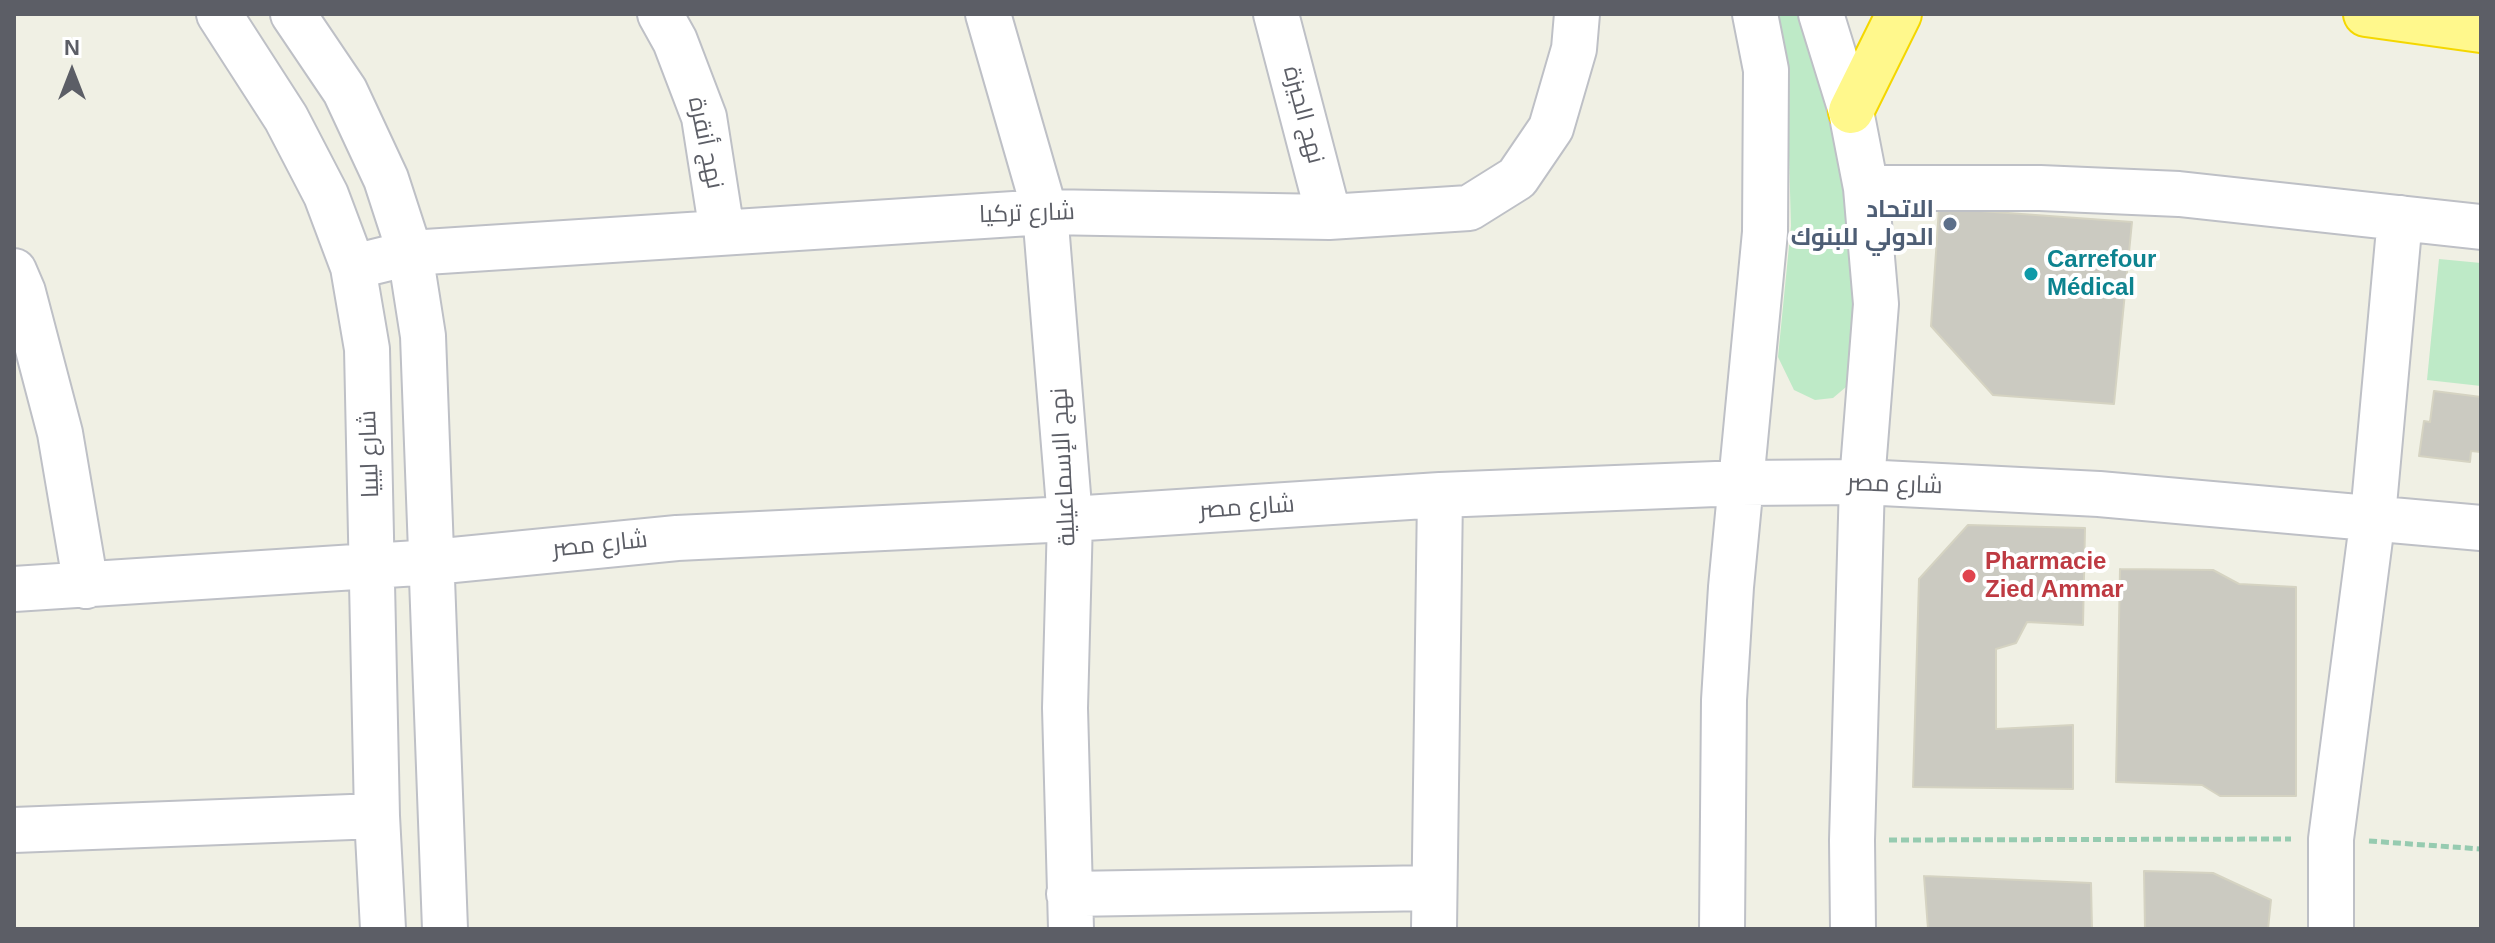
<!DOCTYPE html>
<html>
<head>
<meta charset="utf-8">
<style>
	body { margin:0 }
	#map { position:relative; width:2495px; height:943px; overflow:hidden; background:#f0f0e4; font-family:Arial,sans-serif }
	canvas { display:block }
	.frame { position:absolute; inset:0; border:16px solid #5c5e66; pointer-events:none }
	.north { position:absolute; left:32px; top:32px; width:80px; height:80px; -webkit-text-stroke:6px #fff; paint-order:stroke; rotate:0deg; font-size:22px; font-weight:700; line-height:32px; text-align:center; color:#5c5e66 }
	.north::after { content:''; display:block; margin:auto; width:28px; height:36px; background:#5c5e66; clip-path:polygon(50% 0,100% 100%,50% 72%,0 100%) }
</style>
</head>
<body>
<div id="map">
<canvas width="2495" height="943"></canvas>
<div class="frame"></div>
<div class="north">N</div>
</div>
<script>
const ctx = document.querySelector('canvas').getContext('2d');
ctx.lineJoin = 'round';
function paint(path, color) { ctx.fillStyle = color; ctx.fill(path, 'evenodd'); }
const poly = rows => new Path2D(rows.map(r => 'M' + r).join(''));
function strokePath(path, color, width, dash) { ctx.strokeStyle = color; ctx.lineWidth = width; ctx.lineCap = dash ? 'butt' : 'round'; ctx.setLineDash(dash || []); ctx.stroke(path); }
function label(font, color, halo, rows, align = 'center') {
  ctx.font = font + ' Arial,Cairo,sans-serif'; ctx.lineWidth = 8; ctx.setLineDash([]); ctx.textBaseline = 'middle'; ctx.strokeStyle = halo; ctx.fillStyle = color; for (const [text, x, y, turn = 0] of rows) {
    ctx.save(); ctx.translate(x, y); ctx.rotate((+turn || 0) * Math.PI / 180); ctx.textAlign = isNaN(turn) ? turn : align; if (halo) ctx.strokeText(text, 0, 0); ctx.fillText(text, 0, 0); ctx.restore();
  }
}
paint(poly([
	[1770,14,1806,14,1842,159,1857,302,1856,366,1846,387,1833,398,1815,400,1794,390,1778,357,1791,226,1787,86],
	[2439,259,2481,263,2481,386,2427,380]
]), '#beeac7');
const building = poly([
	[1939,208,2132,222,2114,404,1993,395,1931,326,1939,208],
	[2434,391,2481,397,2481,452,2471,451,2470,462,2419,456,2424,421,2430,422,2434,391],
	[1968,525,2085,528,2083,625,2027,622,2016,643,1996,649,1996,729,2073,725,2073,789,1913,787,1919,579,1968,525],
	[2120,569,2213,570,2239,584,2296,587,2296,796,2220,796,2202,785,2116,782,2120,569],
	[2144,871,2213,873,2271,900,2268,929,2145,929,2144,871],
	[1924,876,2091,883,2092,929,1928,929,1924,876]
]);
paint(building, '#cbcac1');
strokePath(building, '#d5d3c2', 2);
const minor = poly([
	[219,14,286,118,326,195,353,267,367,349,377,816,383,929],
	[293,14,345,91,386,179,410,253,423,336,445,929],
	[660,14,675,41,704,117,722,232],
	[988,14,1045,212,1070,519,1065,708,1071,929],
	[1276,14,1329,217],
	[1821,14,1851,111,1866,188,1876,304,1862,482,1852,840,1853,929],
	[1866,188,2040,188,2179,194,2481,227],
	[353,267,410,253,1045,212,1329,217,1469,208,1517,178,1551,128,1574,49,1577,14],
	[14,271,23,292,60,433,86,586],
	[14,589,433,562,677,538,1070,519,1440,495,1741,483,1862,482,2099,494,2481,528],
	[14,830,377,816],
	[1069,894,1434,888],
	[1434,929,1440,495],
	[1722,929,1724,700,1731,587,1765,232,1766,70,1755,14],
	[2331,929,2331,839,2373,516,2400,218]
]);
const highway = poly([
	[2366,14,2481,30],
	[1851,111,1899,14]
]);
strokePath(minor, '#bec0c6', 48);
strokePath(highway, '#f4d700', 48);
strokePath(poly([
	[1889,840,2291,839],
	[2369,841,2481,849]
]), '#96cbb0', 5, [8, 4]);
strokePath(minor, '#fff', 44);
strokePath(highway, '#fff88c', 44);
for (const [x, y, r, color] of [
	[1950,224,8,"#5c6f8a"],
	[2031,274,8,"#0f9aa8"],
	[1969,576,8,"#e0444e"]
]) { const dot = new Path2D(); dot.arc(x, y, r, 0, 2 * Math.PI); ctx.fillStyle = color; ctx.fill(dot); strokePath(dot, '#fff', 3); }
label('24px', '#5c5e66', '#fff', [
	["نهج الجيزة",1303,115,75],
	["نهج أنقرة",705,143,78],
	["شارع تركيا",1027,214,-2],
	["شارع ليبيا",370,454,-92],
	["نهج الإسماعيلية",1064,467,-93],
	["شارع مصر",1895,485,2],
	["شارع مصر",1247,508,-4],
	["شارع مصر",600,545,-6]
]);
label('bold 24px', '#4e5e75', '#fff', [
	["الاتحاد",1934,210],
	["الدولي للبنوك",1934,238]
], 'right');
label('bold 24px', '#0d838f', '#fff', [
	["Carrefour",2047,260],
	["Médical",2047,288]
], 'left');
label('bold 24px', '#be3a42', '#fff', [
	["Pharmacie",1985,562],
	["Zied Ammar",1985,590]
], 'left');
</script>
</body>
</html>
